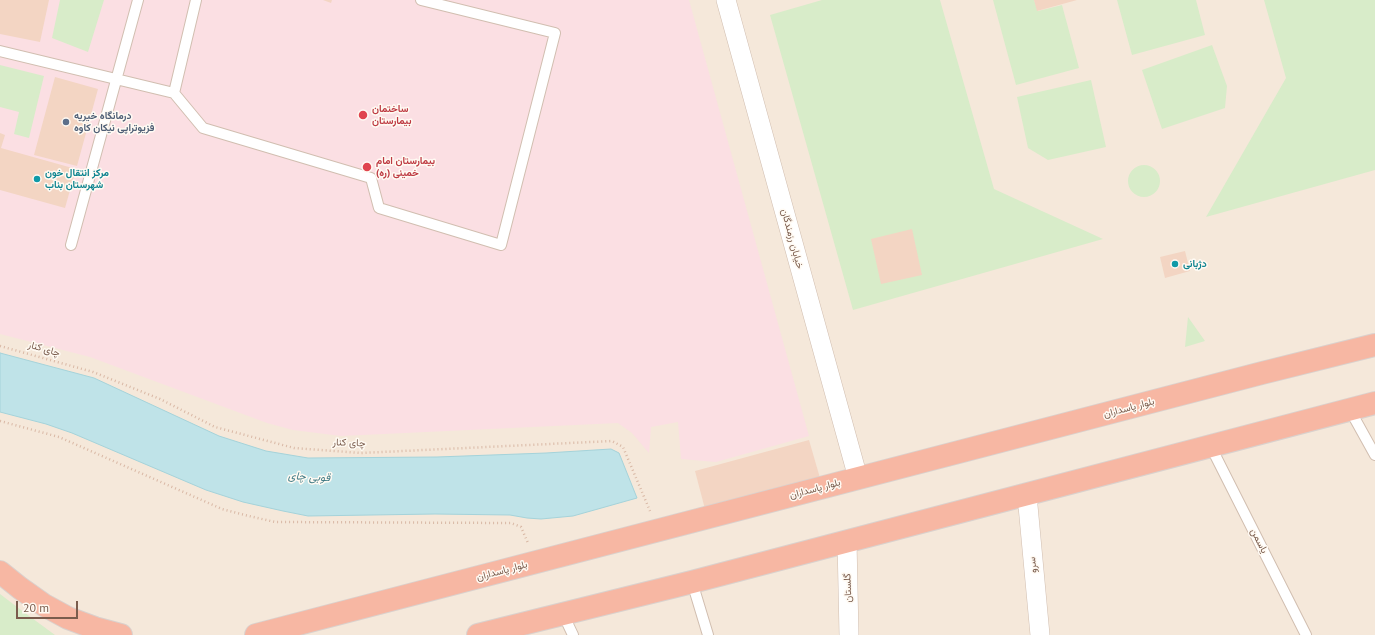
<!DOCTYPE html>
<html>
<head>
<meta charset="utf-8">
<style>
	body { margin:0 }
	#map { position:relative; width:1375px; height:635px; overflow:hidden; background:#fdf6ec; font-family:"PT Sans",sans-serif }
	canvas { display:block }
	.scale { position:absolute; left:16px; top:601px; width:62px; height:18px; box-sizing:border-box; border:2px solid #7a5c4d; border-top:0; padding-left:5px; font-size:12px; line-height:14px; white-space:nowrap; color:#7a5c4d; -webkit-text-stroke:3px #fffaf3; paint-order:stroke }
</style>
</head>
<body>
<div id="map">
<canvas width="1375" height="635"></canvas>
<div class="scale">20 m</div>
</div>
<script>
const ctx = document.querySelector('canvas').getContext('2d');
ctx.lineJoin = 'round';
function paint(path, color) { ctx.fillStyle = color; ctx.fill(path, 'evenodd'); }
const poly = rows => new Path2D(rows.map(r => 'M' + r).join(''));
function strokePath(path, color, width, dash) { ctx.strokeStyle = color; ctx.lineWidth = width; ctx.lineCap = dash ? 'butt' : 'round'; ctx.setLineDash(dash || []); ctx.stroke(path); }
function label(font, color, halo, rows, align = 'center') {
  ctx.font = font + ' "PT Sans",Vazirmatn,sans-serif'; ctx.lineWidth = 3; ctx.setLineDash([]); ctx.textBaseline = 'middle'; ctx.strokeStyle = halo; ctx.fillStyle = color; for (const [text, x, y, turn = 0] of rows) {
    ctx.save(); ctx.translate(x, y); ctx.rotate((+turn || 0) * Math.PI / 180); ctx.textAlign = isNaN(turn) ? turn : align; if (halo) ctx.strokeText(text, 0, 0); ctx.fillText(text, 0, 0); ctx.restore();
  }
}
paint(poly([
	[0,0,1375,0,1375,635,0,635]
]), '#f5e8da');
paint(poly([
	[0,0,689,0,809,436,716,462,681,459,678,422,651,427,649,453,632,433,618,423,341,436,293,430,267,423,90,357,0,334]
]), '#fbdfe3');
paint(poly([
	[60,0,104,0,88,52,52,38],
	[822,0,940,0,994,189,1103,239,853,310,770,15],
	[993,0,1034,0,1038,11,1062,5,1079,68,1016,85],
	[1117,0,1196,0,1205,35,1132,55],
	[1264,0,1375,0,1375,170,1206,217,1286,78],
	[1212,45,1227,86,1225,108,1162,129,1142,70],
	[0,65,44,76,29,138,14,134,19,112,0,107],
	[1091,80,1106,147,1048,160,1028,148,1017,97],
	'1128 181a16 16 0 1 1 32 0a16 16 0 1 1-32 0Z',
	[1188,317,1205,341,1185,347],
	[0,594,21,610,55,635,0,635]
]), '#d8ecc9');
const water = poly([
	[0,353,94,378,219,436,266,451,308,458,437,457,546,453,611,449,619,453,637,498,573,516,541,519,527,518,510,515,435,514,308,516,283,511,243,502,206,490,72,433,46,424,0,412,0,353]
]);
paint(water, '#bfe3e8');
strokePath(water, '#a5d3da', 1);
paint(poly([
	[0,0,49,0,40,42,0,34],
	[323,0,332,0,331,3],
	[1034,0,1077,0,1037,11],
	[55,77,98,89,77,166,34,155],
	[0,133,5,135,1,148,76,169,65,208,0,190],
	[912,229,922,275,881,284,871,239],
	[1185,251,1190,271,1165,278,1160,257],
	[809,440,820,478,705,509,695,471]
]), '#f3d5c3');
const lane = poly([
	[0,51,174,93,196,0],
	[174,93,203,128,371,178,379,208,501,245,555,33,421,0],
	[71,245,138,0],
	[1350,410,1375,455],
	[1211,447,1306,635],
	[692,582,708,635],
	[563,614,573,635]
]);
const street = poly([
	[726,0,858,478],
	[1027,495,1040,635],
	[847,541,849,635]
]);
const highway = poly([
	[0,572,20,588,44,605,68,618,95,628,121,635],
	[256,635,1262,373,1375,345],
	[478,635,692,582,1375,403]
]);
strokePath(lane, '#d1beb0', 12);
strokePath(street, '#d1beb0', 20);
strokePath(highway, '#dad1cd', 24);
strokePath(poly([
	[0,346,93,372,160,399,215,427,294,448,361,453,612,441,623,447,650,511],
	[0,421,59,437,222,509,249,516,275,522,511,523,521,527,528,543]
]), '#d9b8a5', 2.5, [1, 3]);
strokePath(lane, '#fff', 10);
strokePath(street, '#fff', 19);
strokePath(highway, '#f7b7a3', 22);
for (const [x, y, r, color] of [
	[363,115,5,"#e0444e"],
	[66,122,4,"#5c6f8a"],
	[367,167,5,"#e0444e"],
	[37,179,4,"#0f9aa8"],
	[1175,264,4,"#0f9aa8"]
]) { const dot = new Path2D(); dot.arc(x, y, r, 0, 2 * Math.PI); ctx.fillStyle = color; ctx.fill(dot); strokePath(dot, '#fffaf3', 1.5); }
label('bold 10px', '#be3a42', '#fffaf3', [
	["ساختمان",372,109],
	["بیمارستان",372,121],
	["بیمارستان امام",376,161],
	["خمینی (ره)",376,173]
], 'left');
label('bold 10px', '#4e5e75', '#fffaf3', [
	["درمانگاه خیریه",74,116],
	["فزیوتراپی نیکان کاوه",74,128]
], 'left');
label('bold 10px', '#0d838f', '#fffaf3', [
	["مرکز انتقال خون",45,173],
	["شهرستان بناب",45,185],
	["دژبانی",1183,264]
], 'left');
label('10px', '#7a5c4d', '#fffaf3', [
	["خیابان رزمندگان",792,239,75],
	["چای کنار",44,349,16],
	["بلوار پاسداران",1129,408,-15],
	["چای کنار",349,443,2],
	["بلوار پاسداران",815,489,-15],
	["یاسمن",1259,541,63],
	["سرو",1033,565,-95],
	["بلوار پاسداران",502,571,-15],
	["گلستان",848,588,-92]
]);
label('italic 11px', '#437c86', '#fffaf3', [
	["قوبی چای",309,477,3]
]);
</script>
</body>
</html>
